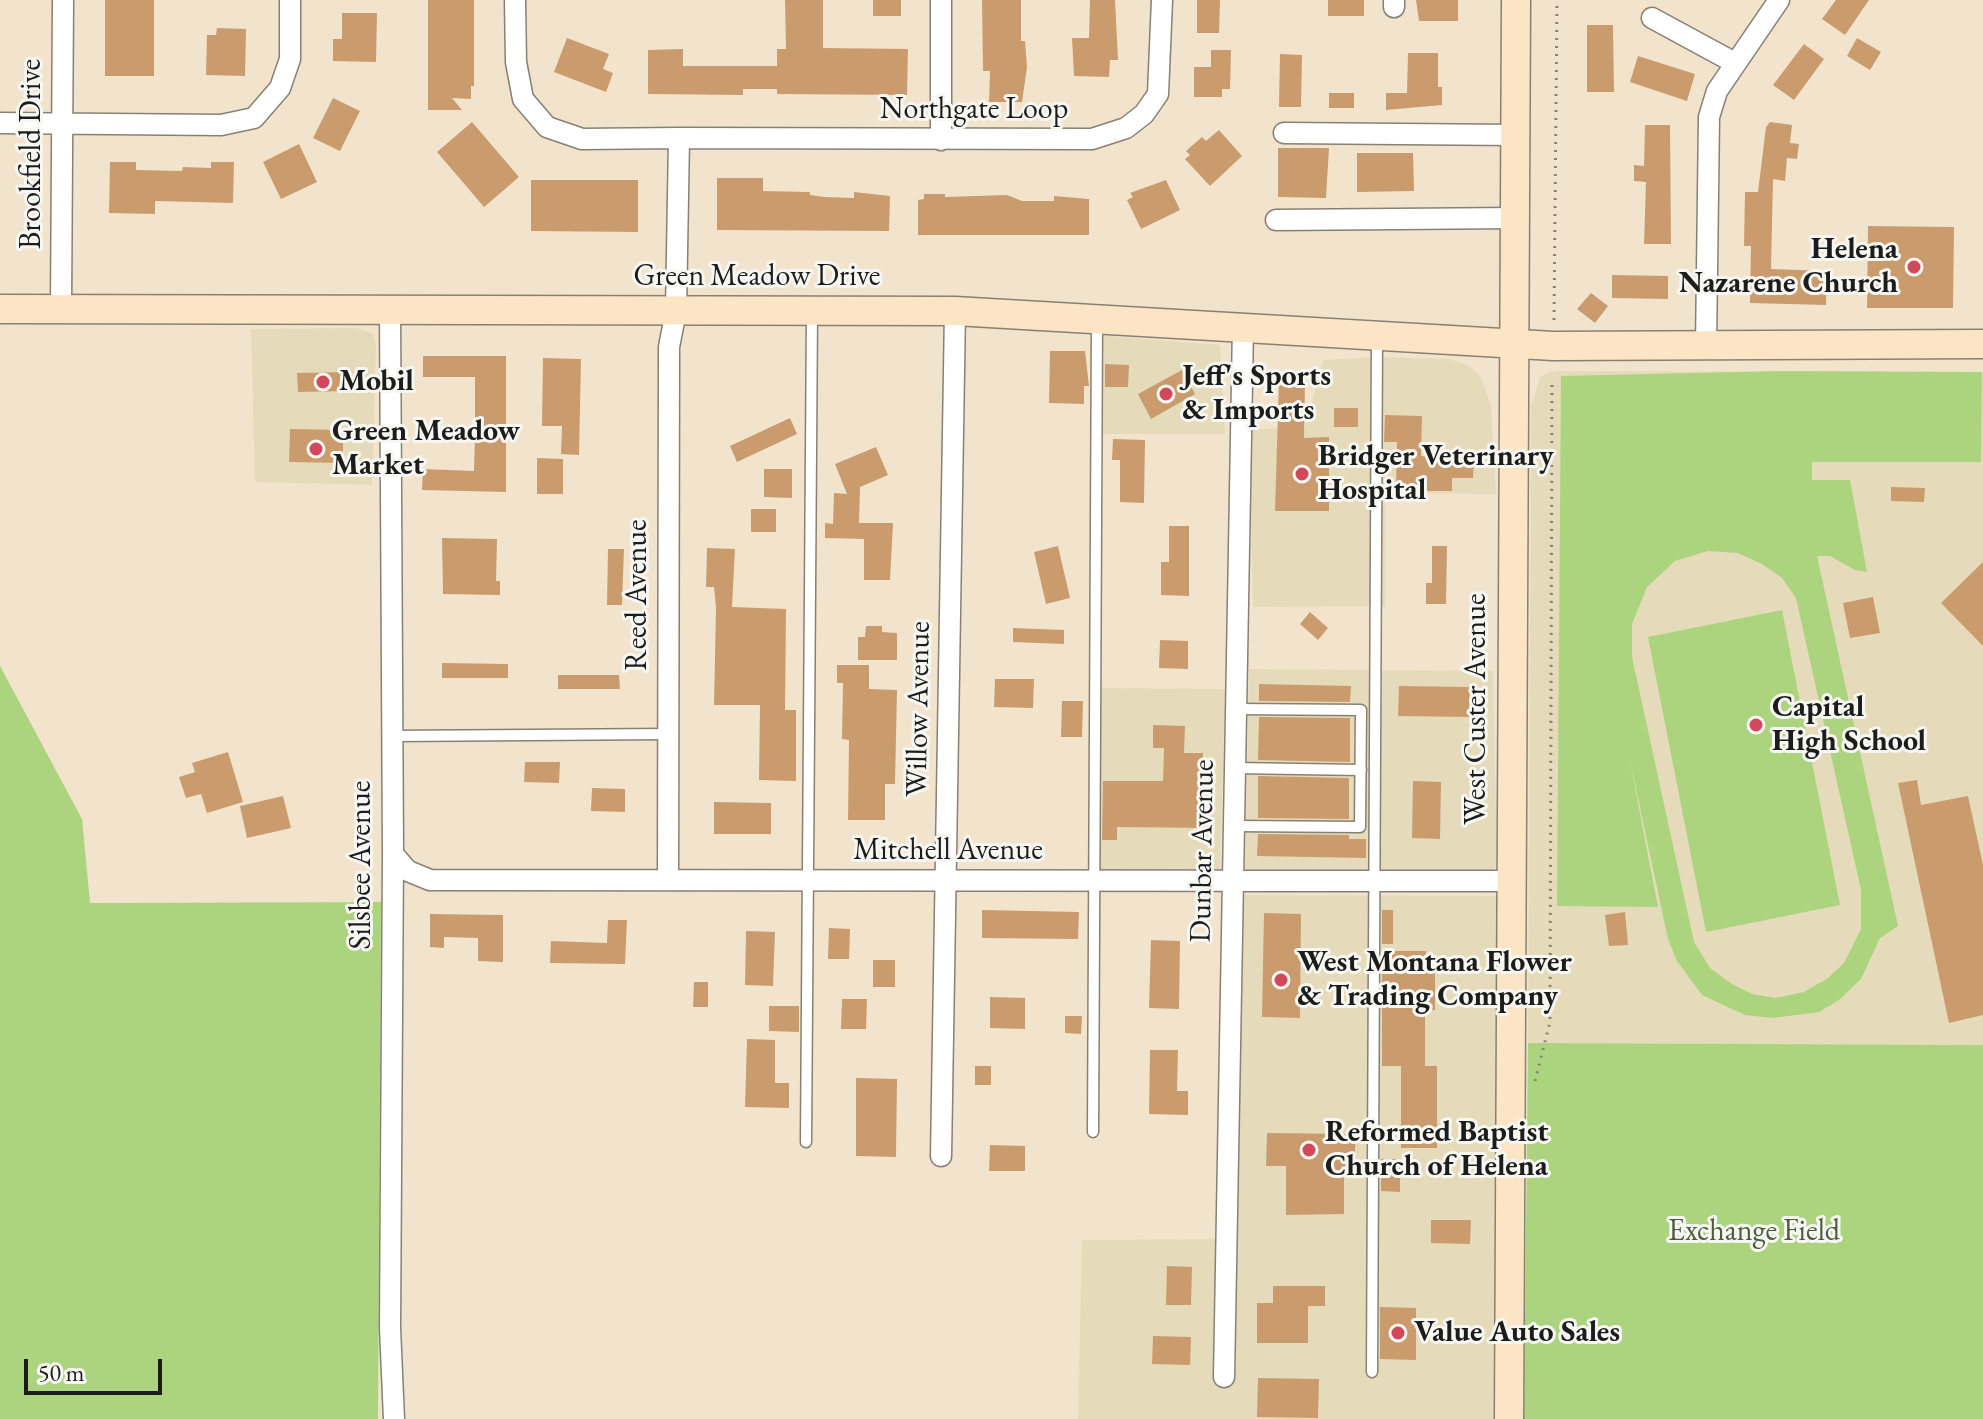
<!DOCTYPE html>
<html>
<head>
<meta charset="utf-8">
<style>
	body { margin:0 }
	#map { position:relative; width:1983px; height:1419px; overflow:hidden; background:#f2e4cc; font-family:"EB Garamond",serif }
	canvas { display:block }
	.scale { position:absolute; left:24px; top:1359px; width:138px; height:36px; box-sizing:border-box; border:4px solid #1c1c1c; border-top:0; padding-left:10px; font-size:24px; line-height:28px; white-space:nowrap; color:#1c1c1c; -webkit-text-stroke:6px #f6f6f2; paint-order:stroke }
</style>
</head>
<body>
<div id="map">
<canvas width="1983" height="1419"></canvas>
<div class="scale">50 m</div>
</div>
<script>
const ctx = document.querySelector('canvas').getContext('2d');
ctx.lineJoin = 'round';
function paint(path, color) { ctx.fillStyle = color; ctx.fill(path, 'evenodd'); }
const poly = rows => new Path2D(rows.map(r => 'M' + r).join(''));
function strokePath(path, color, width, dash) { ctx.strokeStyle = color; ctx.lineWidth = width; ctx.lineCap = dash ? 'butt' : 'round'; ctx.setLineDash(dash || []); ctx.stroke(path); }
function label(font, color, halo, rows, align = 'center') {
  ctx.font = font + ' "EB Garamond",serif'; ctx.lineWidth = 6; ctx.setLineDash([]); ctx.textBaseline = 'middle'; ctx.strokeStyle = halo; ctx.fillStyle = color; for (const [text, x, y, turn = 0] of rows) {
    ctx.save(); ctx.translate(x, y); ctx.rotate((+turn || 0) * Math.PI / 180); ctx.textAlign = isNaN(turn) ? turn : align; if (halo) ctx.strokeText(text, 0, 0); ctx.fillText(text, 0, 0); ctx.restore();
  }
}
paint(poly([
	[357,328,373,334,376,345,372,485,255,482,251,329],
	[1097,335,1220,345,1225,434,1097,434],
	[1377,357,1450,359,1469,366,1480,376,1491,405,1496,494,1385,493,1385,606,1253,607,1249,429,1305,428,1323,360],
	[1562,371,1983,372,1983,1045,1528,1043,1531,407,1540,378,1548,372],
	[1249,669,1493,671,1497,866,1487,875,1245,871],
	[1096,688,1225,689,1220,873,1096,873],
	[1233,895,1500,896,1497,1419,1078,1419,1082,1240,1219,1239]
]), '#e5dbba');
paint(poly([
	[1782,371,1982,372,1981,462,1812,462,1812,480,1850,480,1867,572,1855,570,1830,556,1817,556,1898,926,1880,938,1861,979,1839,1000,1819,1012,1773,1018,1745,1015,1702,995,1677,961,1668,939,1629,756,1658,907,1557,906,1561,376],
	[1708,551,1738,553,1762,564,1782,578,1796,598,1861,890,1861,929,1844,963,1828,978,1804,992,1775,998,1752,994,1732,984,1710,968,1694,942,1632,657,1632,624,1647,587,1675,561],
	[1782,610,1840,905,1706,932,1648,637],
	[0,666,82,819,90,903,381,902,378,1419,0,1419],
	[1528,1043,1983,1045,1983,1419,1524,1419]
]), '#acd47e');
paint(poly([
	[105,0,154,0,154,76,105,76],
	[428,0,474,0,474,86,471,86,471,99,452,98,462,110,428,110],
	[785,0,823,0,823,48,908,49,907,95,777,94,777,89,743,89,743,95,648,94,648,50,683,49,683,66,777,66,777,49,786,49],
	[873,0,901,0,901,16,873,16],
	[982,0,1021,0,1021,41,1025,41,1027,67,1022,102,989,102,990,71,983,71],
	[1090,0,1115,0,1118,60,1110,60,1109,77,1074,76,1072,38,1089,38],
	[1197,0,1220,0,1219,33,1197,33],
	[1328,0,1364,0,1364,16,1328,16],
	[1416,0,1458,0,1458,21,1419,21],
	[1836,0,1869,0,1845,35,1822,19],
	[342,13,377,13,376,62,333,61,333,39,342,39],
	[1587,25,1613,25,1614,92,1587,92],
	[217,28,246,29,245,76,206,75,207,35,216,35],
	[567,38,609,54,603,69,613,73,606,92,554,72],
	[1857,38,1881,52,1870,70,1847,56],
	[1804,44,1824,59,1794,100,1773,85],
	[1211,50,1231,50,1230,89,1222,89,1222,97,1194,97,1194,67,1211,67],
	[1408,53,1438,53,1438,87,1442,87,1442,105,1386,110,1386,93,1407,93],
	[1280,54,1302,55,1301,107,1279,107],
	[1638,56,1695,74,1687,101,1630,82],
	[1329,93,1354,93,1354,108,1329,108],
	[333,98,360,111,340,151,313,138],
	[472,122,519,177,484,207,437,152],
	[1770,122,1792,125,1790,143,1799,144,1797,159,1787,158,1785,181,1773,179,1771,269,1827,271,1826,305,1750,303,1751,246,1744,246,1745,192,1758,192,1766,127],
	[1645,125,1670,125,1671,244,1644,244,1646,182,1634,181,1634,165,1644,166],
	[1219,130,1242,156,1210,186,1185,159,1190,155,1186,151,1202,137,1206,141],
	[299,144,317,182,281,199,263,162],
	[1278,148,1329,148,1326,198,1278,197],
	[1357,153,1413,153,1414,191,1357,192],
	[110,162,136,162,136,170,182,171,183,167,211,168,211,162,234,162,233,203,155,201,155,214,109,213],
	[717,178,763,178,763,191,810,192,810,195,825,197,854,198,854,192,890,196,889,231,717,230],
	[531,180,638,180,638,232,531,231],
	[1166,180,1180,210,1141,229,1127,200,1133,197,1130,193],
	[924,194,945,194,945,197,1007,195,1022,201,1054,201,1054,196,1089,199,1089,235,918,235,918,200,924,199],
	[1868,226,1954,227,1953,308,1867,308],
	[1612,275,1668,276,1668,299,1612,298],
	[1591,293,1608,306,1595,323,1577,309],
	[1050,351,1085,351,1089,386,1084,386,1084,404,1049,403],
	[423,356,506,356,506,492,422,490,423,469,474,471,475,436,475,377,423,377],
	[543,358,581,359,579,455,561,454,562,426,542,426],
	[1105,364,1129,365,1128,387,1105,387],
	[1182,370,1195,394,1151,419,1138,394],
	[349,372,349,391,298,392,297,373],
	[1279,380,1305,381,1304,438,1329,437,1329,511,1275,511],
	[1334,408,1358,408,1358,427,1334,427],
	[1385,415,1422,416,1421,456,1474,457,1473,478,1452,478,1452,491,1396,491,1397,442,1384,442],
	[790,418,797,434,737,462,730,446],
	[290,429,343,430,343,463,289,462],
	[1113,439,1145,440,1144,503,1120,502,1120,460,1112,460],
	[876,447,888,475,860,487,859,523,893,523,890,580,864,580,864,539,825,538,825,523,833,524,834,493,847,494,835,464],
	[537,458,563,459,563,494,537,494],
	[764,469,792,469,792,498,764,497],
	[1891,487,1925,488,1924,502,1891,501],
	[751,509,776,509,776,532,751,532],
	[1169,526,1189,526,1189,596,1161,595,1161,562,1169,562],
	[442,538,497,539,496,581,500,581,500,595,443,594],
	[1058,546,1070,598,1046,604,1034,552],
	[1432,546,1447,546,1446,604,1426,604,1426,583,1432,583],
	[707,548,735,549,732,607,786,609,785,710,796,710,796,781,759,780,760,705,714,705,716,608,714,587,706,587],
	[608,549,624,549,622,605,607,605],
	[1983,562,1983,646,1941,603],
	[1873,597,1880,633,1850,638,1843,603],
	[1310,612,1328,628,1318,640,1300,624],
	[866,626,882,626,882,632,897,633,897,660,858,660,858,637,865,637],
	[1013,628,1064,630,1064,644,1013,642],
	[1160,640,1188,641,1188,669,1159,668],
	[442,663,508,664,508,678,442,678],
	[837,665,869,665,869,689,897,690,895,784,885,784,885,820,848,820,849,740,842,739,843,683,837,683],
	[558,675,619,675,620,689,558,689],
	[995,679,1034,679,1033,708,994,707],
	[1259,684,1351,686,1350,702,1259,701],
	[1399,686,1470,687,1469,717,1398,716],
	[1062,701,1083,701,1082,737,1061,737],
	[1259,717,1350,718,1350,762,1258,760],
	[1153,725,1185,726,1184,753,1203,753,1203,782,1208,782,1208,828,1117,827,1117,840,1102,840,1103,781,1163,781,1164,748,1153,748],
	[228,752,243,802,207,813,201,794,186,798,179,777,195,772,192,763],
	[525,762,560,762,559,783,524,782],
	[1258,776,1349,778,1349,819,1258,818],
	[1917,780,1921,805,1968,796,1983,865,1983,1015,1949,1023,1898,783],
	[1413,781,1441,782,1440,839,1412,838],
	[592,788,625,789,625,812,591,811],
	[283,796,291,828,247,838,240,806],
	[714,802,771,803,771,834,714,834],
	[1258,834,1349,835,1349,839,1366,839,1366,858,1257,856],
	[982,910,1079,912,1078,939,982,938],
	[1382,910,1393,910,1393,944,1382,944],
	[1625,912,1628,945,1609,946,1605,915],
	[1264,913,1301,914,1300,1018,1262,1017],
	[430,914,503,915,503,962,478,961,478,938,444,937,444,948,430,947],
	[608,920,627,920,625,964,550,963,551,941,607,943],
	[829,928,850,929,849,959,828,959],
	[746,931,775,932,773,986,745,985],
	[1151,940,1180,941,1179,1009,1149,1008],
	[1382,951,1426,951,1426,972,1435,972,1435,1010,1425,1010,1425,1066,1437,1066,1437,1148,1401,1148,1401,1066,1382,1066],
	[873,960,895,960,895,987,873,987],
	[694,982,708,982,708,1007,693,1007],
	[990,997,1025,998,1025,1029,990,1028],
	[842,999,867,999,866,1029,841,1029],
	[769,1006,799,1006,799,1032,769,1031],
	[1065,1016,1082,1016,1081,1034,1065,1033],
	[747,1039,775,1040,775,1083,789,1083,789,1108,745,1107],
	[1150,1050,1178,1050,1177,1091,1188,1091,1188,1115,1149,1114],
	[975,1066,991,1066,991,1085,975,1085],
	[856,1078,897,1079,896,1157,856,1156],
	[1267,1133,1356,1134,1354,1167,1344,1167,1344,1214,1286,1215,1286,1166,1266,1166],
	[990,1145,1025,1146,1025,1171,989,1171],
	[1381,1159,1400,1159,1400,1192,1381,1191],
	[1431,1220,1471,1220,1470,1244,1431,1243],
	[1167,1266,1192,1267,1191,1305,1166,1305],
	[1273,1286,1325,1286,1325,1306,1308,1306,1308,1343,1257,1343,1257,1303,1273,1303],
	[1380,1307,1416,1308,1416,1360,1380,1359],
	[1153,1336,1191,1337,1190,1365,1152,1364],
	[1258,1378,1319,1379,1318,1418,1257,1417]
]), '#ca9c6d');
const lane = poly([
	[392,736,668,734],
	[1235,768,1361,770],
	[1234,826,1360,827,1361,710,1236,709],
	[1093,1132,1097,320],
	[806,1142,812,313],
	[1372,1372,1377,336]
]);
const street = poly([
	[515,0,516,62,523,99,547,127,582,139,679,138,676,311,669,347,668,880],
	[1394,7,1394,0],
	[1652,18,1735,63],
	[0,123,221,125,254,118,280,88,290,59,290,0],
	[1284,133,1515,135],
	[679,138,1092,139,1126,128,1144,114,1158,94,1162,0],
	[941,140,941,0],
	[1276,220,1515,218],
	[61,309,63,0],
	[390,310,393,854,390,1328,394,1419],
	[1706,347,1709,117,1717,91,1779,0],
	[393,854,408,871,430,880,1511,881],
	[941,1156,955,311],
	[1224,1377,1243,326]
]);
const secondary = poly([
	[0,309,955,311,1553,346,1983,344],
	[1509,1419,1516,0]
]);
strokePath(lane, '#878074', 13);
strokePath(street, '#878074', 23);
strokePath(secondary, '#878074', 31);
strokePath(poly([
	[1554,320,1557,0],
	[1535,1081,1550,1022,1552,383]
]), '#878074', 3, [2, 6]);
strokePath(lane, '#fff', 10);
strokePath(street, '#fff', 20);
strokePath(secondary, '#fce5c4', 28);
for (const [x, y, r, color] of [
	[1914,267,8,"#d1495b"],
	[323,382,8,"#d1495b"],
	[1166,394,8,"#d1495b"],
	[316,449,8,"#d1495b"],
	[1302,474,8,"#d1495b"],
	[1756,725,8,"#d1495b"],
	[1281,980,8,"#d1495b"],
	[1309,1150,8,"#d1495b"],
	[1398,1333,8,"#d1495b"]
]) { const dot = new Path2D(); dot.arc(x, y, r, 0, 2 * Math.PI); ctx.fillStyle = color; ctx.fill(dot); strokePath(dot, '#f6f6f2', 3); }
label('30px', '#1c1c1c', '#f6f6f2', [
	["Northgate Loop",974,110],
	["Brookfield Drive",32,154,-90],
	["Green Meadow Drive",757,277],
	["Reed Avenue",638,595,-90],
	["Willow Avenue",919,709,-89],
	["West Custer Avenue",1477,709,-90],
	["Mitchell Avenue",948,851],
	["Dunbar Avenue",1203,851,-89],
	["Silsbee Avenue",362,865,-90]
]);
label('bold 30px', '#1c1c1c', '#f6f6f2', [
	["Helena",1898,250,"right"],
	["Nazarene Church",1898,284,"right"],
	["Jeff's Sports",1182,377],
	["& Imports",1182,411],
	["Mobil",339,382],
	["Green Meadow",332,432],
	["Market",332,466],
	["Bridger Veterinary",1318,457],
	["Hospital",1318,491],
	["Capital",1772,708],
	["High School",1772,742],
	["West Montana Flower",1297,963],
	["& Trading Company",1297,997],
	["Reformed Baptist",1325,1133],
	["Church of Helena",1325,1167],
	["Value Auto Sales",1414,1333]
], 'left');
label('30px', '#4e5c3e', '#f6f6f2', [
	["Exchange Field",1754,1232]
]);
</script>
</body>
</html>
